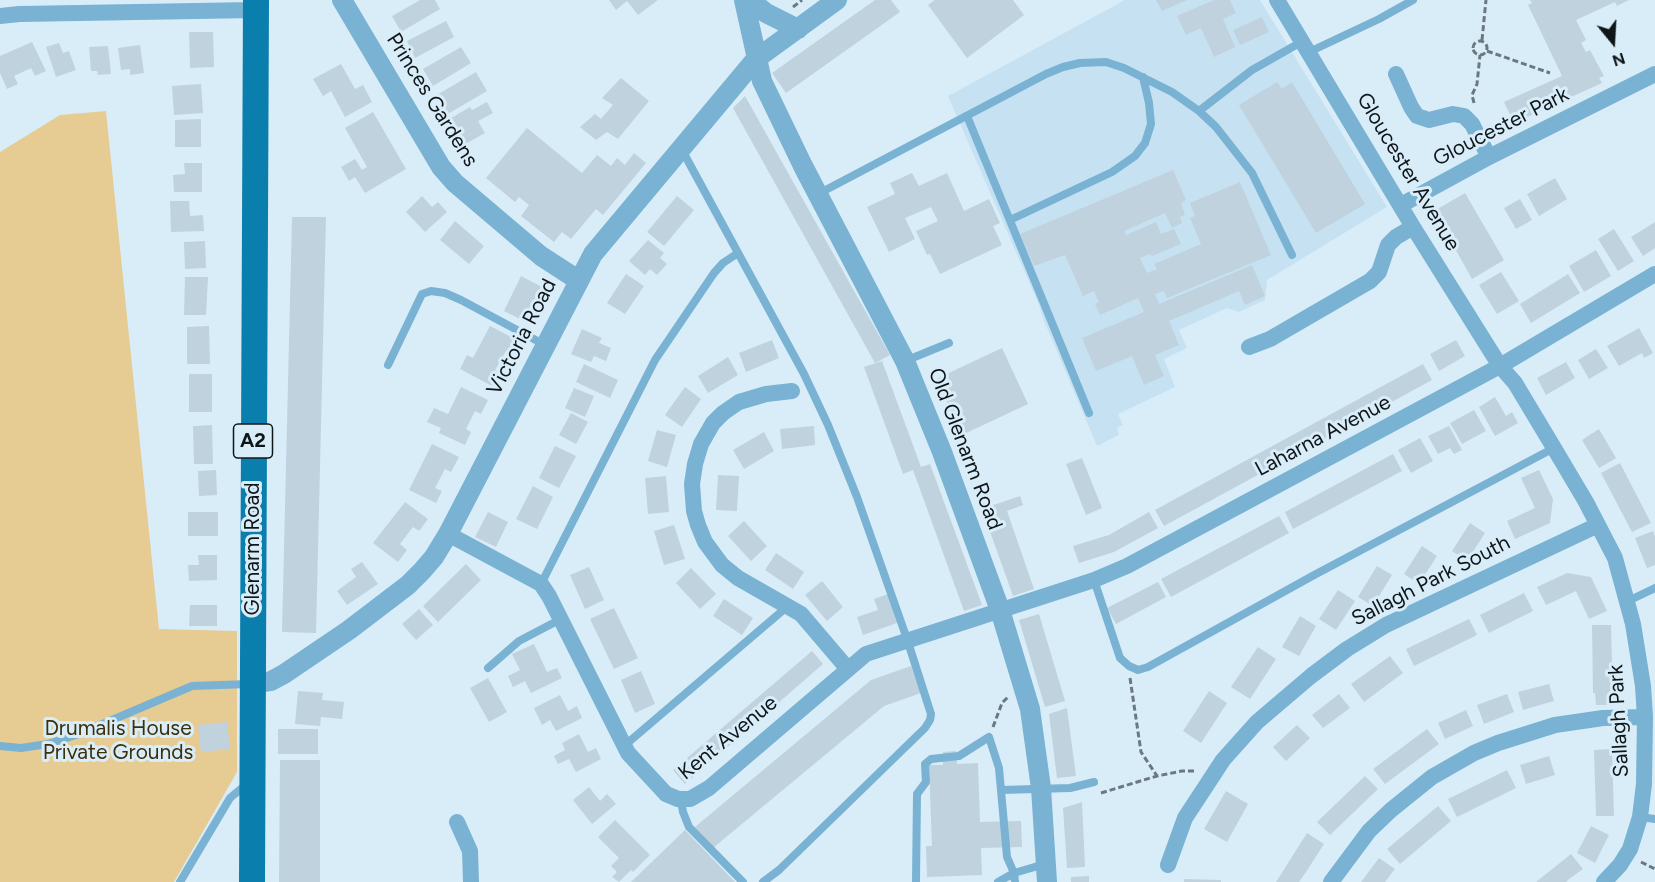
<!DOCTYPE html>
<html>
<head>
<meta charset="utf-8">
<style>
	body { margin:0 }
	#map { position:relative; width:1655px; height:882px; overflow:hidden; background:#d9edf9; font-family:Figtree,sans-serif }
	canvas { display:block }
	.north { position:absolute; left:1583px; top:12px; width:60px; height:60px; -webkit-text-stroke:4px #d9edf9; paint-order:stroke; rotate:162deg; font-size:16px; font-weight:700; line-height:24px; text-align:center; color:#0f161a }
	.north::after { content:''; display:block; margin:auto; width:21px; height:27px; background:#0f161a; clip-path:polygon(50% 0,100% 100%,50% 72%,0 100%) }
</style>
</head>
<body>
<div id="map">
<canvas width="1655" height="882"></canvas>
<div class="north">N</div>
</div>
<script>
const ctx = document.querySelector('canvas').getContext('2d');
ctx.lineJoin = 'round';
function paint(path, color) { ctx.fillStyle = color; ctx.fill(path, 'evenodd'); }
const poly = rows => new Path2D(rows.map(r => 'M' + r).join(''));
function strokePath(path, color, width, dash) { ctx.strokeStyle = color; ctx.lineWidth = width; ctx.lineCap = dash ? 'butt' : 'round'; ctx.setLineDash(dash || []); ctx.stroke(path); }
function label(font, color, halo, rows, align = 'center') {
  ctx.font = font + ' Figtree,sans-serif'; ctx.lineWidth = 6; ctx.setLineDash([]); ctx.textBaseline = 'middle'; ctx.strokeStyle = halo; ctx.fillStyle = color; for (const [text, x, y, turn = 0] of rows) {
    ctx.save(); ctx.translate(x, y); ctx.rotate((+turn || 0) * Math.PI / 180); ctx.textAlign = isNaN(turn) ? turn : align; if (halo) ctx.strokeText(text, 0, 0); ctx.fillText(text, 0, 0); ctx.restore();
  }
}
paint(poly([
	[1125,0,1260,0,1387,207,1267,280,1265,300,1239,312,1227,308,1179,330,1187,348,1164,359,1175,387,1118,414,1123,425,1117,428,1119,435,1097,446,1044,321,1039,305,948,96]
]), '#c6e2f2');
paint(poly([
	[106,111,159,629,237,631,237,772,174,882,0,882,0,152,60,115]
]), '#e6cc93');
paint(poly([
	[420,0,435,0,440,9,401,32,392,16],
	[609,0,658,0,638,15,627,1,616,10],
	[875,0,891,0,900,12,786,93,772,73],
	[935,0,1013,0,1024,15,967,58,928,5],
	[1156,0,1187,0,1162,11],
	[1214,0,1230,0,1236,13,1223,19,1235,47,1214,57,1201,28,1186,35,1177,16],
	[1530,0,1629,0,1617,6,1615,2,1576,20,1586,40,1581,43,1586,52,1590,50,1604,76,1599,78,1602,83,1514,123,1504,102,1562,76,1528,5,1532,3],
	[1262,17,1269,32,1240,45,1233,30],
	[446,21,454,37,415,58,407,41],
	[189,32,213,32,214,67,190,68],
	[32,42,46,71,35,76,31,68,14,76,18,84,7,89,0,73,0,56],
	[59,43,63,53,69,51,76,70,56,77,46,47],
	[140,45,144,73,130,75,130,69,121,70,118,48],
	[108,46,111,74,98,75,97,71,91,71,89,47],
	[461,47,471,63,433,86,423,69],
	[341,64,355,89,363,85,372,102,345,117,331,91,323,96,313,79],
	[476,72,487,91,446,115,435,96],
	[621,78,649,101,618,139,607,132,596,140,580,127,595,114,601,119,613,105,602,98],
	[1277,82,1282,89,1292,82,1365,204,1316,233,1239,105],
	[201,84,203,113,174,115,172,86],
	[745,96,890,355,875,363,733,108],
	[487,102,493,113,478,121,485,133,460,147,446,121,470,107,472,110],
	[373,112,406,169,365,193,355,177,349,181,341,167,355,159,362,170,367,167,345,128],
	[201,119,201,147,175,147,175,120],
	[527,128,582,173,597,155,611,166,617,158,625,165,634,153,646,163,603,215,596,209,571,239,562,232,554,242,521,216,529,205,519,197,515,202,486,178],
	[184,163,202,163,202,192,174,192,173,175,185,174],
	[1173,170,1186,200,1181,203,1185,215,1180,217,1182,223,1172,228,1165,213,1124,231,1126,235,1156,222,1161,234,1174,229,1181,244,1152,256,1150,254,1140,258,1147,273,1157,269,1154,264,1201,244,1190,218,1195,216,1190,203,1240,182,1271,255,1167,298,1164,291,1155,294,1159,304,1252,265,1265,296,1245,305,1239,291,1169,321,1179,345,1155,355,1164,376,1144,385,1132,356,1096,371,1082,338,1144,312,1138,298,1100,315,1095,304,1099,302,1094,291,1083,296,1065,255,1034,266,1020,234],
	[912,173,919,186,947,173,964,211,989,199,1000,223,993,226,1002,245,940,274,930,254,927,255,916,231,938,221,931,207,905,218,915,239,889,252,867,207,895,194,890,183],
	[1555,178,1567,199,1539,216,1527,194],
	[1465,193,1504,260,1472,279,1434,211],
	[422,196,432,207,438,202,447,212,425,232,406,212],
	[677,196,694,210,664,246,647,232],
	[1520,199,1532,220,1516,229,1504,208],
	[170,201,189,201,190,216,203,215,204,231,171,232],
	[292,217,326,217,316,633,282,632],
	[455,221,484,246,469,264,440,240],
	[1655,222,1655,248,1643,256,1631,237],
	[1614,229,1634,261,1618,271,1598,239],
	[648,240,664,253,660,258,667,264,657,275,650,269,645,275,629,261],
	[205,241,206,268,185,269,184,242],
	[1596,250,1611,276,1584,292,1569,266],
	[1501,272,1519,301,1497,314,1479,285],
	[626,274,644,286,625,314,607,303],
	[1568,274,1580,293,1531,323,1520,304],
	[521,276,544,288,526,322,504,311],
	[185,277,208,277,206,315,184,315],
	[209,326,210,364,187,364,187,327],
	[490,326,519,341,512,354,506,351,495,370,501,373,494,387,460,369,467,355,473,358],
	[1639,328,1653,353,1644,358,1642,353,1619,366,1607,346],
	[582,329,602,338,599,343,611,348,606,361,594,356,591,362,571,354],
	[772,340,779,358,746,372,739,353],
	[1456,340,1465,356,1439,371,1430,354],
	[1002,348,1028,404,962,435,936,379],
	[1596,349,1608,368,1589,379,1578,360],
	[728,357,738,375,708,393,698,376],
	[882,361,921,467,930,464,982,605,964,611,913,470,903,474,864,367],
	[1566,362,1575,378,1546,395,1537,378],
	[584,364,618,380,610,398,576,382],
	[1423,364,1432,380,1164,526,1155,510],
	[189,374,212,374,212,412,189,412],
	[461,387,488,400,481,414,475,411,466,429,471,432,465,445,439,433,441,428,427,422,434,408,448,414],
	[685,387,701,399,682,427,665,415],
	[574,388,594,396,585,417,565,408],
	[1495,397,1506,416,1512,412,1518,423,1495,436,1479,407],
	[1474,410,1486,431,1462,444,1450,423],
	[571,413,588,422,576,444,559,435],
	[212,425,213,464,194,464,193,426],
	[814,426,815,445,782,449,780,429],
	[1449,426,1462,450,1454,454,1450,448,1438,454,1428,436],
	[1599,429,1616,458,1599,468,1582,440],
	[657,430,676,435,667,467,648,461],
	[764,432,774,451,744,469,733,450],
	[1420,438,1433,461,1411,473,1398,450],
	[432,444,459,457,451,472,445,469,435,488,442,491,436,503,409,490],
	[555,446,576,456,559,488,539,478],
	[1393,454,1402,471,1293,529,1285,512],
	[1082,458,1102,508,1086,515,1066,464],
	[1620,463,1651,523,1632,532,1601,473],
	[216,470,217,495,199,496,198,471],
	[1539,470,1553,499,1550,523,1515,539,1507,521,1535,508,1521,478],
	[718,475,739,476,737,511,716,510],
	[666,476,669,512,648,514,645,478],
	[533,486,553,497,537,529,516,519],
	[1020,496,1023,505,1007,511,1034,589,1013,596,982,509],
	[405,502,428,519,419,531,413,527,400,544,407,550,398,562,373,543],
	[188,512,218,512,218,536,188,536],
	[488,512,508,522,496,547,475,537],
	[1149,512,1158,528,1114,552,1079,563,1073,546,1109,535],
	[1279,516,1289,533,1171,597,1161,579],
	[744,521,767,546,751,561,728,536],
	[1470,523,1485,533,1467,561,1452,551],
	[674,525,685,559,664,565,654,531],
	[1653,531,1655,537,1655,565,1647,568,1635,538],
	[1422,546,1437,556,1419,584,1404,574],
	[776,553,804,572,793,589,765,570],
	[198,555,217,555,217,580,189,581,188,565,199,565],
	[362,562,378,584,347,605,337,591,356,577,351,569],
	[466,564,481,580,438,622,423,606],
	[1377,566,1392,575,1373,606,1358,597],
	[589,567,604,600,585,609,570,575],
	[691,568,716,594,700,609,676,583],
	[1567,573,1591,577,1607,611,1589,619,1576,591,1546,605,1537,587],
	[822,581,843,607,827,621,805,595],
	[1158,582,1166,597,1116,624,1107,608],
	[1338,590,1355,601,1336,630,1319,619],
	[1524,593,1533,611,1489,633,1480,615],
	[888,594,897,623,863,635,857,617,878,610,874,599],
	[724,599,753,618,742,635,713,616],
	[190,605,217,605,217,626,189,626],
	[614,608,638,658,614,669,590,619],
	[419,609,433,625,416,640,402,624],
	[1039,614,1065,701,1045,707,1019,620],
	[1300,616,1316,626,1299,656,1282,647],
	[1469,619,1477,635,1414,666,1406,649],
	[1592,625,1611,625,1613,705,1596,705,1595,693,1593,693],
	[534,644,547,672,557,668,562,678,531,693,525,681,513,687,508,676,520,670,512,654],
	[1258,647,1276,659,1250,699,1231,687],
	[812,651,823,664,685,784,673,770],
	[1390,656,1403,673,1364,702,1351,684],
	[911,666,921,693,884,706,713,848,695,827,871,680],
	[641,671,655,704,635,713,621,680],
	[488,678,507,712,489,722,470,688],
	[1549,684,1554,701,1523,710,1518,692],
	[298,691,323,693,322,700,344,702,342,719,321,717,320,726,295,724],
	[1209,691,1227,703,1201,743,1183,731],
	[1339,694,1350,708,1323,728,1312,715],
	[1507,694,1514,712,1484,724,1477,705],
	[560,695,568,711,577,706,582,718,556,731,550,720,542,725,534,708],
	[1067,708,1076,776,1057,778,1049,714],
	[1466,710,1473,726,1445,739,1438,723],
	[227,722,230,749,201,752,198,725],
	[1297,725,1310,738,1286,761,1273,747],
	[278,729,318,729,318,754,278,754],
	[1427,729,1439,744,1385,784,1373,769],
	[579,734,588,752,596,748,601,759,576,772,569,759,558,764,554,756,565,750,562,743],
	[1612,749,1614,816,1596,816,1594,750],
	[956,751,957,764,978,763,980,822,1021,821,1022,847,981,848,982,875,927,877,926,846,932,846,929,765,943,765,943,752],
	[1549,756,1555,775,1526,784,1520,765],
	[280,760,320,760,320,882,279,882],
	[1507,770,1516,788,1457,817,1448,799],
	[1365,776,1378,789,1330,835,1317,822],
	[589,787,600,801,607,794,616,804,592,824,573,800],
	[1226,791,1248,804,1227,842,1204,829],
	[1082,802,1085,867,1067,868,1063,808],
	[1438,806,1451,821,1400,864,1387,849],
	[615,820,650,855,633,872,631,870,619,882,612,877,617,872,611,866,619,858,598,837],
	[1591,826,1609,835,1595,863,1577,853],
	[685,830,735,882,631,882],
	[1307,833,1324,844,1306,872,1299,882,1276,882],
	[1571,854,1583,869,1569,879,1566,882,1536,882],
	[1379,858,1395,869,1385,882,1361,882],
	[1089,876,1089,882,1071,882,1071,877],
	[1184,879,1221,880,1221,882,1184,882]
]), '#bfd2de');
strokePath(poly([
	[793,7,802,0],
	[1482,40,1486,0],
	'1473 48a7 7 0 1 1 14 0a7 7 0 1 1-14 0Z',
	[1487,51,1550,73],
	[1474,103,1472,95,1477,84,1480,55],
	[1130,678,1141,752,1157,776],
	[993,727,1002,703,1009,696],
	[1101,793,1157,776,1182,771,1196,771],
	[1641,862,1655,869]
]), '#6b7880', 3, [6, 3]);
strokePath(poly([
	[1309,52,1379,19,1413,0],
	[1199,111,1252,70,1303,41],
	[967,116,1089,413],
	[682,150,804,374,828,425,857,497,907,639,931,714,930,720,925,728,779,870,763,882],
	[818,194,1046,74,1063,67,1080,63,1106,62,1124,68,1172,92,1199,111,1216,127,1252,173,1292,255],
	[1010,220,1112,172,1135,156,1145,143,1151,124,1149,103,1143,77],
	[905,361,949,343],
	[388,365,422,294,431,291,445,293,461,300,545,345],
	[1094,580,1120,658,1129,666,1138,670,1148,667,1316,574,1554,448],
	[541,584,655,360,714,273,723,263,738,253],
	[1628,601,1655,588],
	[488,668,519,641,561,619],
	[0,746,21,748,48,744,79,734,192,686,249,684],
	[624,746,788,606],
	[1001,790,1070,788,1094,782],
	[681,800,683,812,689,827,743,882],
	[1640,817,1655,819],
	[180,882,230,798,248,783],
	[916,882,917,794,926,782,925,764,931,759,959,756,989,737,999,768,1007,857,1014,873,1015,882],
	[998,882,1014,873,1045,864]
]), '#79b2d2', 8);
strokePath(poly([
	[1277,0,1413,227,1500,366,1515,383,1554,448,1586,502,1615,558,1633,624,1643,686,1645,717,1644,784,1640,817,1630,849,1620,865,1604,882],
	[0,16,19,14,255,10],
	[1396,74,1411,107,1417,116,1429,120,1453,114,1464,116,1472,124,1489,157],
	[1401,205,1489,157,1655,74],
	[1249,347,1270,339,1370,281,1379,272,1388,245,1396,237,1413,227],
	[792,391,766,394,739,402,723,413,713,423,701,444,695,464,692,484,694,511,698,525,705,542,722,565,738,578,801,614,847,668],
	[448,534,541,584,549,596,628,753,666,794,678,799,690,799,709,788,866,654,1094,580,1127,566,1500,366,1655,274],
	[457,822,470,851,471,882],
	[1168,865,1185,818,1223,760,1257,722,1311,676,1347,649,1386,625,1598,525],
	[1331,882,1369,831,1391,810,1432,777,1474,753,1498,743,1555,725,1603,718,1645,717]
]), '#79b2d2', 16);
strokePath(poly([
	[342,0,441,167,455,183,541,256,578,280],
	[744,0,762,81,803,166,905,361,942,452,1000,610,1030,709,1041,788,1047,882],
	[750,0,766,13,798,29],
	[253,684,271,681,284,674,349,630,408,585,422,571,434,557,448,534,593,254,756,59,837,0]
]), '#79b2d2', 20);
strokePath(poly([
	[252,882,256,0]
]), '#0a7eac', 26);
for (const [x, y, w] of [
	[253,441,39]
]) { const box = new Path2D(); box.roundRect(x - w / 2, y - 17, w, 34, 4.5); ctx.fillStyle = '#d9edf9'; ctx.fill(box); strokePath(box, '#0f161a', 1.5); }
label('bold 20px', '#0f161a', null, [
	["A2",253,441]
]);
label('21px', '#0f161a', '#d9edf9', [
	["Princes Gardens",432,100,58],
	["Gloucester Park",1501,127,-27],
	["Gloucester Avenue",1408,172,59],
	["Victoria Road",522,337,-63],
	["Laharna Avenue",1323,436,-28],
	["Old Glenarm Road",965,449,69],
	["Glenarm Road",253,549,-90],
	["Sallagh Park South",1431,581,-27],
	["Sallagh Park",1619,721,-93],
	["Kent Avenue",728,738,-39]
]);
label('21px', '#3d2f0a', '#d9edf9', [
	["Drumalis House",118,729],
	["Private Grounds",118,753]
]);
</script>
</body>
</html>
